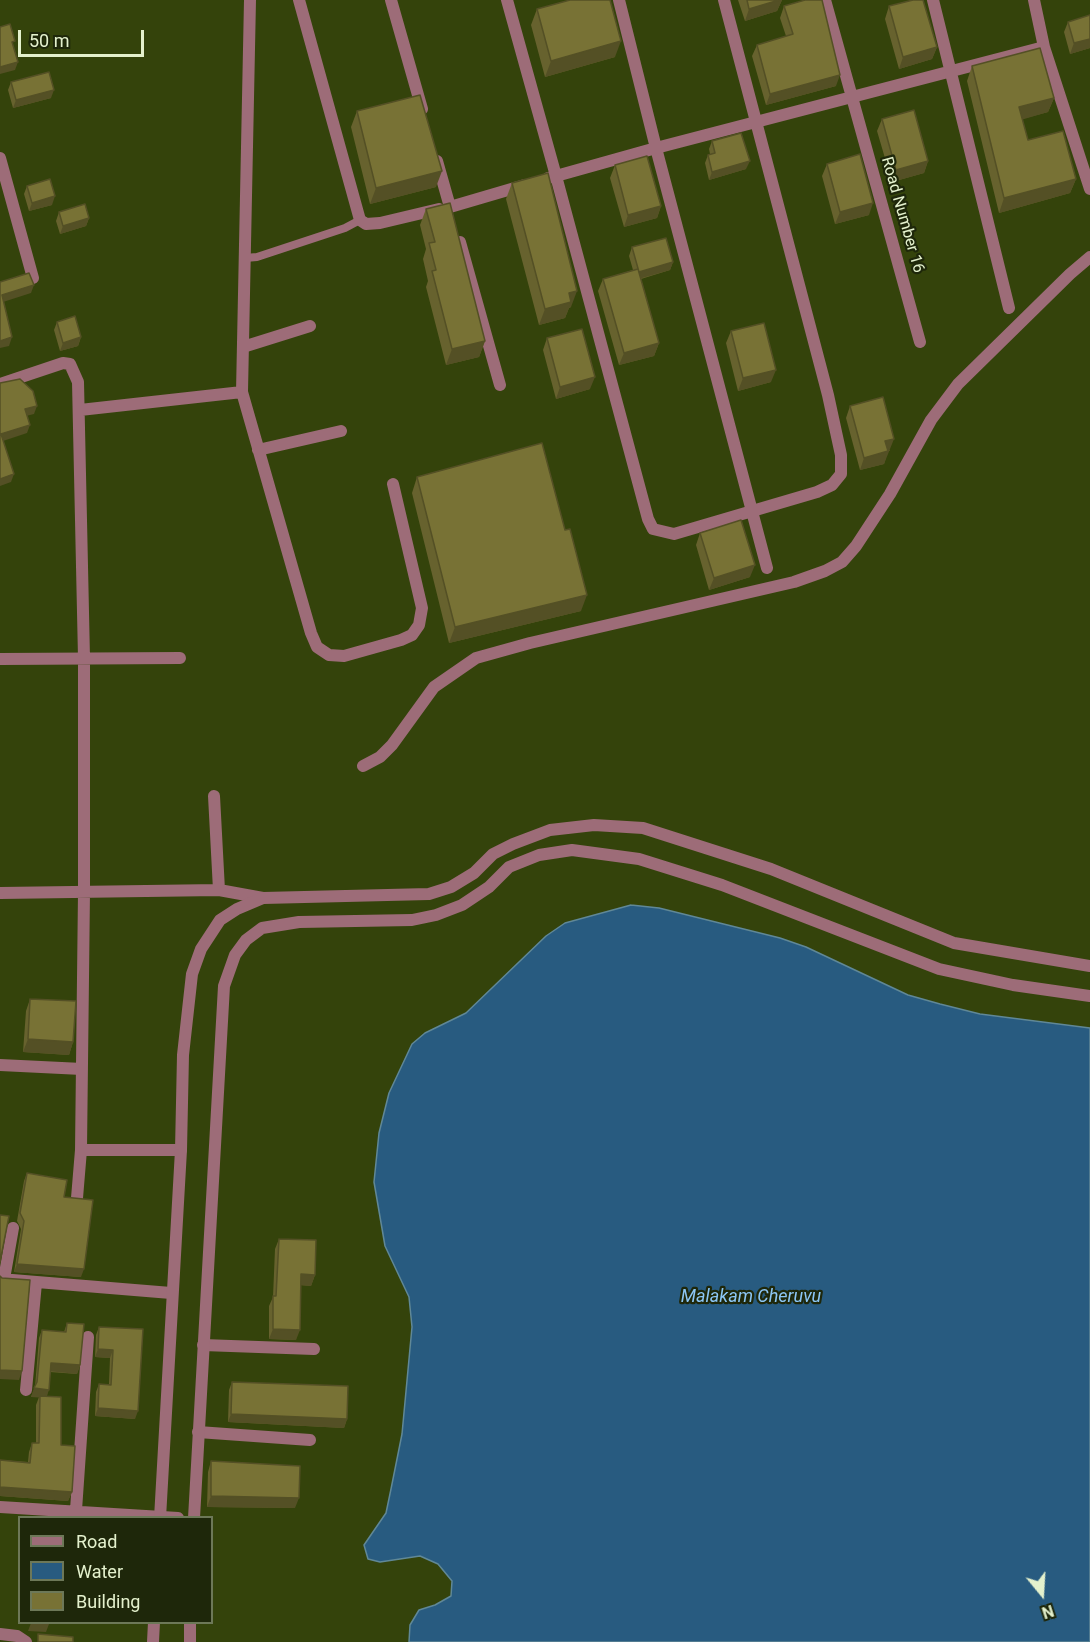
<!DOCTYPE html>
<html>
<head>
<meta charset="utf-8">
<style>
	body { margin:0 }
	#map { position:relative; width:1090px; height:1642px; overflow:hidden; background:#34430b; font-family:Roboto,sans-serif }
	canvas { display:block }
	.legend { position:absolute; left:18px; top:1516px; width:195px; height:108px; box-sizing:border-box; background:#1e270a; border:2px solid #6d7858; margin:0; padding:8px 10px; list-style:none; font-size:18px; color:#e4f1cd }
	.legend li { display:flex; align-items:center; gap:12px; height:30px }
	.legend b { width:30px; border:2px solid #6d7858 }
	.north { position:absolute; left:1012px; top:1564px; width:60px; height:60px; -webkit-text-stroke:4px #1e270a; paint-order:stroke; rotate:162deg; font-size:16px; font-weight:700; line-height:24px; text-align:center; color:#e4f1cd }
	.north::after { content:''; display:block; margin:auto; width:21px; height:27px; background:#e4f1cd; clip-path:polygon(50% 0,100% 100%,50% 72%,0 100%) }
	.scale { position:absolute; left:18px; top:30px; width:126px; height:27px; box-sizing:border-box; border:3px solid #e4f1cd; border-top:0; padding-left:8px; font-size:18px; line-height:21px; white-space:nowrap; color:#e4f1cd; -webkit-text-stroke:4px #1e270a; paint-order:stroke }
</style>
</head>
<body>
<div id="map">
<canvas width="1090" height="1642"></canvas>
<ul class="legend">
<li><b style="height:8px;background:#9d6c78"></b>Road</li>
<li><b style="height:16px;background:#285b80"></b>Water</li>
<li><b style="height:16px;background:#787235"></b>Building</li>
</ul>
<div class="north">N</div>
<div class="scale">50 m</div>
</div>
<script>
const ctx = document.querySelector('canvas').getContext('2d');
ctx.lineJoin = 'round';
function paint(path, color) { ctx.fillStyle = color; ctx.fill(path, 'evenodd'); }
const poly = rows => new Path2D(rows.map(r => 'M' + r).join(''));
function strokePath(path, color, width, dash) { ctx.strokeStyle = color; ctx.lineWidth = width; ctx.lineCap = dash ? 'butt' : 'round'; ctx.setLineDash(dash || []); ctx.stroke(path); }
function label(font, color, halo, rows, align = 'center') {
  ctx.font = font + ' Roboto,sans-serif'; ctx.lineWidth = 4.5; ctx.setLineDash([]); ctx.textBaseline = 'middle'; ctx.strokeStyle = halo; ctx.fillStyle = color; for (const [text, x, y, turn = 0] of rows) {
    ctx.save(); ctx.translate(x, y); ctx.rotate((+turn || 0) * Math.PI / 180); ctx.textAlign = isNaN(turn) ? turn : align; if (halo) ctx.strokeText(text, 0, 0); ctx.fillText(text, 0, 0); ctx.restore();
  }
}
const water = poly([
	[631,905,659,908,780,938,806,947,908,995,940,1004,980,1014,1090,1028,1090,1642,409,1642,410,1625,419,1610,435,1605,451,1596,452,1581,438,1564,420,1556,380,1562,368,1559,364,1545,386,1513,391,1489,402,1434,412,1327,409,1297,385,1246,374,1182,379,1133,389,1093,412,1044,425,1033,466,1013,546,936,565,923,631,905]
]);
paint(water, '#285b80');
strokePath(water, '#608897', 1.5);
strokePath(poly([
	[245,258,257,257,345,228,360,220]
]), '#9d6c78', 8);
strokePath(poly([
	[250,0,242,392,311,633,317,647,329,655,344,656,401,640,412,635,419,625,422,608,393,484],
	[299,0,360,220,366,224,380,223,439,209],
	[391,0,422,109],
	[507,0,556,176,548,178],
	[619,0,656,148,556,176,648,519,653,529,674,534,817,492,832,485,841,474,841,455,828,395,724,0],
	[825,0,920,342],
	[933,0,1009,308],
	[1034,0,1044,47,1090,189],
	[0,158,33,278],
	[437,161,450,207,525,185],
	[460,242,500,385],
	[243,347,310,326],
	[0,384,63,363,70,364,78,382,84,658,84,892,81,1150,77,1198],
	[80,410,242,392],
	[258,450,341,431],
	[767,568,656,148,1044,47],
	[0,659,180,658],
	[363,766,380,757,392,745,434,687,476,658,530,643,794,582,825,571,842,562,856,546,890,494,931,420,958,384,1070,274,1090,257],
	[214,796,219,890,263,898],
	[0,893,219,890],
	[0,1065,82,1069],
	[81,1150,181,1150],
	[0,1279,171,1293],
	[4,1279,13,1228],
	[203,1345,314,1349],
	[26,1390,36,1283],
	[198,1432,310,1440],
	[0,1507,178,1518],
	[76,1510,88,1337],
	[0,1634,17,1636,26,1642]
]), '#9d6c78', 12);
strokePath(poly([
	[160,1518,181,1150,183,1055,192,974,201,949,220,920,237,909,263,898,429,894,451,887,474,873,493,854,513,844,550,830,594,825,643,828,771,869,954,943,1090,966],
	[194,1518,224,986,235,955,246,940,262,928,299,922,412,920,436,915,462,905,489,887,509,867,539,855,572,850,639,859,722,885,939,969,1013,985,1090,996],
	[153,1642,154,1622],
	[190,1642,190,1622]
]), '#9d6c78', 12);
paint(poly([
	[738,0,782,0,777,11,745,21],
	[784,6,836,86,766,105,752,56,757,45,786,36,780,18],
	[889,6,937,47,932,59,899,69,885,19],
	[537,9,615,57,545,77,531,25],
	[1090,15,1090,48,1070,54,1064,32,1068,22],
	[972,66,1054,98,1048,112,1022,119,1028,140,1076,179,1070,193,999,213,967,81],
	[11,82,51,98,13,108,8,90],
	[357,111,436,187,370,204,351,127],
	[882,119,928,161,924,173,892,182,877,131],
	[712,141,746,169,709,180,705,163,708,155,710,154,709,149],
	[827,164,869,215,835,224,822,176],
	[615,165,661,206,657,218,624,227,610,178],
	[512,183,571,307,569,308,565,318,539,325,506,199],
	[27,186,52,205,29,211,24,194],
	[426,209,485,341,479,357,446,365,426,287,428,281,423,259,426,249,420,225],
	[59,212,89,218,86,226,60,234,56,221],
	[632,247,673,262,670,270,641,279,659,343,654,356,619,365,598,291,603,279,633,270,629,256],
	[57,322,81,337,78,346,60,351,54,330],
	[731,331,771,382,738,391,726,343],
	[547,338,590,389,556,399,543,350],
	[850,406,890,451,888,451,884,464,860,470,846,418],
	[417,477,581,611,449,643,412,493],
	[700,533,750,577,709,590,696,545],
	[30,999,73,1042,69,1055,23,1052,26,1011],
	[27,1173,64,1197,81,1277,14,1272,21,1229,17,1221,24,1181],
	[279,1239,315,1275,311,1286,301,1285,296,1340,269,1339,269,1306,273,1297,275,1249],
	[67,1323,80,1365,77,1374,50,1372,47,1396,61,1445,72,1492,68,1501,0,1496,0,1460,28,1462,29,1452,32,1443,36,1443,36,1405,39,1397,31,1397,35,1387,39,1338,42,1330,64,1332],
	[99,1327,143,1329,135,1419,95,1416,96,1392,99,1384,109,1384,110,1358,95,1357,96,1335],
	[232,1382,347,1419,344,1428,228,1422,229,1390],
	[211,1461,295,1508,207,1507,208,1472]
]), '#67622e');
paint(poly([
	[779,0,782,0,777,11,745,21,749,9],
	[1090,39,1090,48,1070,54,1074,43],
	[621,41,615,57,545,77,551,61],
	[937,47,932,59,899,69,903,57],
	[18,62,15,70,0,74,0,67],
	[840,75,836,86,766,105,770,94],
	[54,90,51,98,13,108,16,100],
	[1054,98,1048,112,1014,122,1019,107],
	[750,161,746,169,709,180,712,172],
	[928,161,924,173,892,182,896,170],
	[442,171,436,187,370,204,376,188],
	[1076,179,1070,193,999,213,1004,198],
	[55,196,52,205,29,211,32,203],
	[873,203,869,215,835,224,840,212],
	[661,206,657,218,624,227,628,215],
	[89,218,86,226,60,234,63,226],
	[673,262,670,270,635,280,638,272],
	[34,285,31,293,0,303,2,295],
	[577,291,571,307,569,308,565,318,539,325,545,309,569,293],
	[12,337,9,346,0,348,0,341],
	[81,337,78,346,60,351,63,343],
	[485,341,479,357,446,365,452,349],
	[659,343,654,356,619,365,624,353],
	[776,370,771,382,738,391,743,378],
	[595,377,590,389,556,399,560,387],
	[37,406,34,414,22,417,25,409],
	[30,425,27,433,0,442,1,434],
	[894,439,884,464,860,470,864,458,885,441],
	[14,474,11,482,0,486,0,479],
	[755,565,750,577,709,590,714,578],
	[587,595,581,611,449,643,455,627],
	[28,1039,73,1042,69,1055,23,1052],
	[17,1264,84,1269,81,1277,14,1272],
	[301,1274,315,1275,311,1286,297,1285],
	[273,1329,300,1330,296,1340,269,1339],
	[98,1349,113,1350,110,1358,95,1357],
	[51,1363,80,1365,77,1374,48,1371],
	[0,1370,22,1371,19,1380,0,1379],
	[34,1388,49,1390,46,1398,31,1397],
	[98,1408,138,1411,135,1419,95,1416],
	[231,1414,347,1419,344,1428,228,1422],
	[0,1487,72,1492,68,1501,0,1496],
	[211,1496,299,1498,295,1508,207,1507],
	[31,1623,49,1624,46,1632,28,1631]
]), '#545025');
const building = poly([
	[570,0,610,0,621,41,551,61,537,9,570,0],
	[747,0,779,0,749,9,747,0],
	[805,0,822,0,840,75,770,94,757,45,793,34,784,6,805,0],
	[913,0,923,0,937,47,903,57,889,6,913,0],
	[1090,15,1090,39,1074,43,1068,22,1090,15],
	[10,24,15,41,12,42,18,62,0,67,0,27,10,24],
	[1040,48,1054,98,1019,107,1028,140,1063,131,1076,179,1004,198,972,66,1040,48],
	[49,72,54,90,16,100,11,82,49,72],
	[420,95,442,171,376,188,357,111,420,95],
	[914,110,928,161,896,170,882,119,914,110],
	[741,133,750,161,712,172,708,155,715,153,712,141,741,133],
	[860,154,873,203,840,212,827,164,860,154],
	[647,156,661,206,628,215,615,165,647,156],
	[548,173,577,291,569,293,571,302,545,309,512,183,548,173],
	[50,179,55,196,32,203,27,186,50,179],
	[450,203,485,341,452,349,432,271,436,270,429,243,435,242,426,209,450,203],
	[85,204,89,218,63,226,59,212,85,204],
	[666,238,673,262,639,272,632,247,666,238],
	[638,269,659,343,624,353,603,279,638,269],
	[29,273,34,285,2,295,12,337,0,341,0,282,29,273],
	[75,316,81,337,63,343,57,322,75,316],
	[764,323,776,370,743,378,731,331,764,323],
	[582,329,595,377,560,387,547,338,582,329],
	[20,379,33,391,37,406,25,409,30,425,1,434,14,474,0,479,0,383,20,379],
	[883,397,894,439,885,441,888,451,864,458,850,406,883,397],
	[542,443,565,530,570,529,587,595,455,627,417,477,542,443],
	[741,520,755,565,714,578,700,533,741,520],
	[30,999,76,1001,73,1042,28,1039,30,999],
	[27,1173,67,1180,64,1197,93,1200,84,1269,17,1264,24,1221,20,1213,27,1173],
	[0,1215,9,1216,0,1262,0,1215],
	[279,1239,316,1240,315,1275,301,1274,300,1330,273,1329,273,1296,276,1296,279,1239],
	[0,1276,2,1278,30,1280,22,1371,0,1370,0,1276],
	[67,1323,84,1324,80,1365,51,1363,49,1390,34,1388,37,1382,42,1330,66,1332,67,1323],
	[99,1327,143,1329,138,1411,98,1408,99,1384,111,1385,113,1350,98,1349,99,1327],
	[232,1382,348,1386,347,1419,231,1414,232,1382],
	[40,1396,61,1397,61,1445,75,1446,72,1492,0,1487,0,1460,30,1463,32,1443,39,1443,40,1396],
	[211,1461,300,1466,299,1498,211,1496,211,1461],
	[38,1634,73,1637,73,1642,38,1642,38,1634]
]);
paint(building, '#787235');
strokePath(building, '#545025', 1.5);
label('16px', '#e4f1cd', '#1e270a', [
	["Road Number 16",902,215,74]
]);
label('italic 18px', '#8cc6f5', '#1e270a', [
	["Malakam Cheruvu",751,1297]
]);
</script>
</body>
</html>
